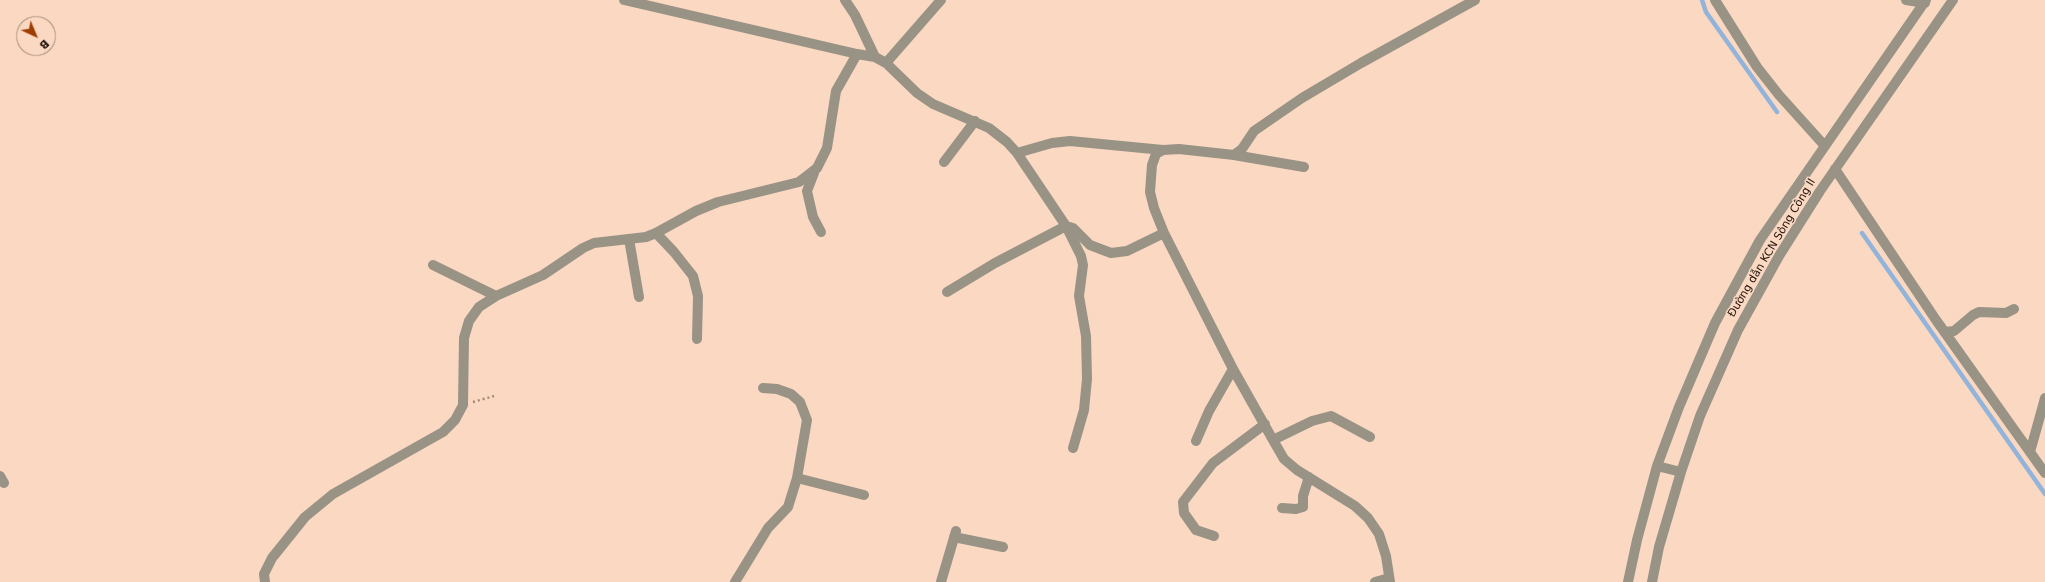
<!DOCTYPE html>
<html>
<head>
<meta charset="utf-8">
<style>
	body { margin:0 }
	#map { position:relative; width:2045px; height:582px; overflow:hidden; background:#fbd8c2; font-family:"DejaVu Sans",sans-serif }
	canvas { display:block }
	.north { position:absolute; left:16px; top:16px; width:40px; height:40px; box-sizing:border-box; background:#fbd8c2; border:1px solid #a38979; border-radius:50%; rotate:136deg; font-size:11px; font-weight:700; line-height:16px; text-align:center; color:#1f130b }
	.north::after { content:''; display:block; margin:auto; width:14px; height:18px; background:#9f3d00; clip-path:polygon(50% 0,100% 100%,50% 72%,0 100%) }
</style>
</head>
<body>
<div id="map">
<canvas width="2045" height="582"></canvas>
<div class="north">B</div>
</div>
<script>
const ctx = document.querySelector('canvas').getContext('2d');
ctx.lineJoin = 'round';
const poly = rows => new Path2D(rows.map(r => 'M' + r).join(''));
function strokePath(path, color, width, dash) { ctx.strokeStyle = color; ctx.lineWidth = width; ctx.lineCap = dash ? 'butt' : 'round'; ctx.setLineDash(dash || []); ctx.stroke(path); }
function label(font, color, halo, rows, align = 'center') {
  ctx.font = font + ' "DejaVu Sans",sans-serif'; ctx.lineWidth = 3; ctx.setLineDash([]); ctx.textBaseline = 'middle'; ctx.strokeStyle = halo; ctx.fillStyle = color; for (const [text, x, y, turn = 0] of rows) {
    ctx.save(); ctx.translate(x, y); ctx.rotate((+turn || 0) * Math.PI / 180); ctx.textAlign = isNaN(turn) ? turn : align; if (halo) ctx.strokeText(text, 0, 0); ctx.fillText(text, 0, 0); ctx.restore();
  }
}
strokePath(poly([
	[1702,0,1706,12,1777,112],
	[1862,233,2045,494]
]), '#92b4da', 4.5);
strokePath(poly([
	[473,402,494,396]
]), '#a18877', 2.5, [2, 3]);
strokePath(poly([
	[624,0,857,54,875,57,886,63,917,93,933,104,989,128,1007,142,1017,153,1066,226,1081,256,1083,265,1079,296,1086,336,1087,379,1084,410,1073,448],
	[845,0,855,15,875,57],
	[1715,0,1757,67,1779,95,1824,145],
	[1906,0,1925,3],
	[886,63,941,0],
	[1017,153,1052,143,1070,141,1163,150],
	[1234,155,1304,167],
	[944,162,975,121],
	[1835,169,1936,320,2045,473],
	[814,173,807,191,813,217,821,232],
	[656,233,674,252,693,276,698,296,697,339],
	[629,239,639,297],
	[433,265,496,296],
	[947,292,995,263,1066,226,1073,228,1090,245,1111,253,1127,251,1164,233],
	[1945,332,1954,331,1973,315,1979,312,2006,313,2014,309],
	[1273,440,1312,421,1331,416,1370,437],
	[1196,441,1209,411,1233,369],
	[2030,452,2045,398],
	[1657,466,1681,472],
	[0,476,4,483],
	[797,478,864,495],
	[1282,508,1296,509,1303,507,1303,496,1309,477],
	[1214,536,1196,530,1184,513,1183,502,1213,463,1265,424],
	[954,537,1003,547],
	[265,582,264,574,272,558,305,517,333,494,443,432,455,420,463,405,464,338,469,321,479,307,496,296,543,275,583,248,594,243,646,237,656,233,696,211,718,202,799,182,817,168,827,148,836,91,857,54],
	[735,582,768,528,788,507,797,478,807,420,800,402,791,394,777,389,763,388],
	[941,582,956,531],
	[1375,582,1389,578],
	[1390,582,1386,556,1379,534,1368,518,1355,506,1297,470,1284,459,1273,440,1233,369,1164,233,1154,208,1150,192,1152,165,1156,154,1163,150,1179,149,1234,155,1242,149,1254,131,1302,98,1361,63,1475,0],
	[1628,582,1637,540,1657,466,1679,407,1715,323,1760,240,1926,0],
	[1652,582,1659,547,1681,472,1700,416,1738,330,1779,256,1820,191,1953,0]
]), '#989385', 10);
label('11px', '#1f130b', '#fbd8c2', [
	["Đường dẫn KCN Sông Công II",1772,248,-59]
]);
</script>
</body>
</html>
